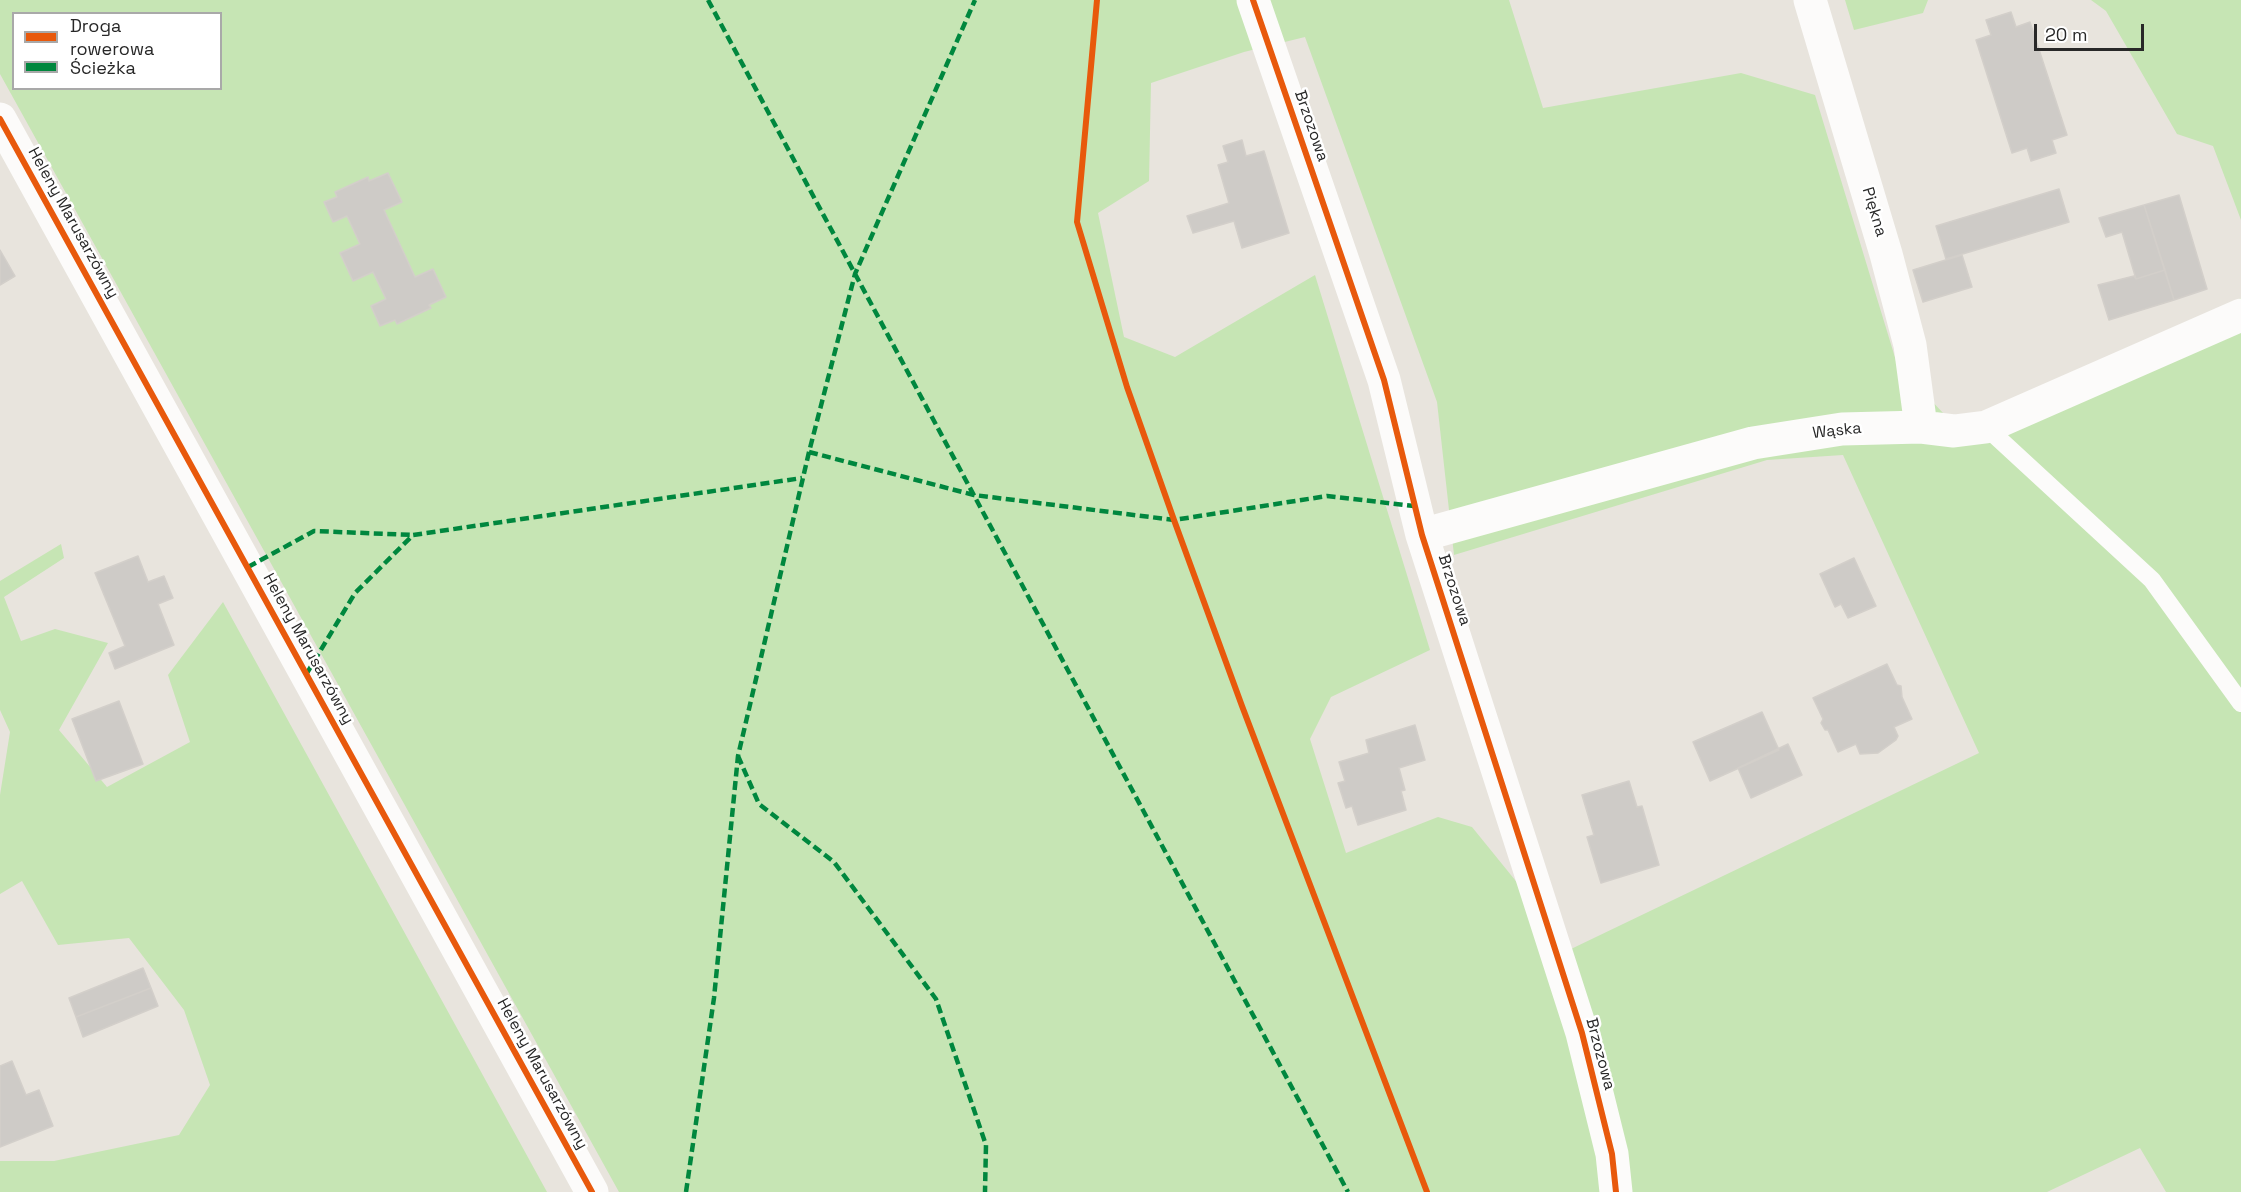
<!DOCTYPE html>
<html>
<head>
<meta charset="utf-8">
<style>
	body { margin:0 }
	#map { position:relative; width:2241px; height:1192px; overflow:hidden; background:#e8e4dd; font-family:"Space Grotesk",sans-serif }
	canvas { display:block }
	.legend { position:absolute; left:12px; top:12px; width:210px; height:78px; box-sizing:border-box; background:#fff; border:2px solid #a9a9a9; margin:0; padding:8px 10px; list-style:none; font-size:18px; color:#282828 }
	.legend li { display:flex; align-items:center; gap:12px; height:30px }
	.legend b { width:30px; border:2px solid #a9a9a9 }
	.scale { position:absolute; left:2034px; top:24px; width:110px; height:27px; box-sizing:border-box; border:3px solid #282828; border-top:0; padding-left:8px; font-size:18px; line-height:21px; white-space:nowrap; color:#282828; -webkit-text-stroke:4px #fff; paint-order:stroke }
</style>
</head>
<body>
<div id="map">
<canvas width="2241" height="1192"></canvas>
<ul class="legend">
<li><b style="height:8px;background:#e8590c"></b>Droga rowerowa</li>
<li><b style="height:8px;background:#00873e"></b>Ścieżka</li>
</ul>
<div class="scale">20 m</div>
</div>
<script>
const ctx = document.querySelector('canvas').getContext('2d');
ctx.lineJoin = 'round';
function paint(path, color) { ctx.fillStyle = color; ctx.fill(path, 'evenodd'); }
const poly = rows => new Path2D(rows.map(r => 'M' + r).join(''));
function strokePath(path, color, width, dash) { ctx.strokeStyle = color; ctx.lineWidth = width; ctx.lineCap = dash ? 'butt' : 'round'; ctx.setLineDash(dash || []); ctx.stroke(path); }
function label(font, color, halo, rows, align = 'center') {
  ctx.font = font + ' "Space Grotesk",sans-serif'; ctx.lineWidth = 5; ctx.setLineDash([]); ctx.textBaseline = 'middle'; ctx.strokeStyle = halo; ctx.fillStyle = color; for (const [text, x, y, turn = 0] of rows) {
    ctx.save(); ctx.translate(x, y); ctx.rotate((+turn || 0) * Math.PI / 180); ctx.textAlign = isNaN(turn) ? turn : align; if (halo) ctx.strokeText(text, 0, 0); ctx.fillText(text, 0, 0); ctx.restore();
  }
}
paint(poly([
	[0,0,1509,0,1543,108,1741,73,1815,95,1897,364,1960,431,2241,298,2241,1192,2166,1192,2140,1148,2047,1192,619,1192,0,74],
	[14,14,220,14,220,88,14,88],
	[1305,37,1437,402,1454,555,1767,460,1843,455,1979,753,1571,949,1472,827,1438,817,1346,853,1310,739,1331,697,1430,650,1315,275,1175,357,1124,337,1098,213,1149,181,1151,83,1244,52],
	[1845,0,1928,0,1923,13,1854,30],
	[2091,0,2241,0,2241,220,2213,146,2177,134,2106,11],
	[61,544,64,558,4,597,21,641,55,629,108,643,59,730,107,787,190,742,168,675,223,602,547,1192,0,1192,0,1161,54,1161,179,1135,210,1085,184,1010,129,938,58,945,22,881,0,894,0,795,10,732,0,710,0,581]
]), '#c6e5b4');
const building = poly([
	[2011,12,2016,27,2030,22,2067,135,2052,140,2056,153,2031,161,2027,148,2012,153,1976,40,1991,35,1986,20,2011,12],
	[1242,140,1246,156,1264,151,1289,233,1242,248,1234,221,1193,233,1187,216,1229,203,1218,165,1228,162,1223,146,1242,140],
	[388,173,402,202,384,210,415,277,433,269,446,297,429,305,431,308,397,324,395,320,380,326,371,306,386,299,373,272,353,281,340,253,360,244,347,216,333,222,324,202,337,197,335,192,368,177,369,181,388,173],
	[2059,189,2069,222,1946,259,1936,226,2059,189],
	[2179,195,2207,289,2174,300,2144,205,2179,195],
	[2144,205,2165,270,2136,279,2122,232,2106,237,2099,218,2144,205],
	[0,250,15,276,0,285,0,250],
	[1962,255,1972,287,1923,302,1913,270,1962,255],
	[2165,270,2174,300,2109,320,2098,285,2134,276,2136,279,2165,270],
	[138,556,148,582,164,576,173,598,158,604,174,645,115,669,109,653,125,646,95,573,138,556],
	[1854,558,1876,606,1848,618,1841,604,1835,607,1820,574,1854,558],
	[1887,664,1897,685,1901,686,1902,697,1912,719,1894,727,1898,736,1896,740,1878,753,1860,754,1856,744,1838,752,1828,730,1825,730,1821,723,1823,719,1813,698,1887,664],
	[119,701,143,764,96,781,72,719,119,701],
	[1762,712,1779,750,1710,781,1693,742,1762,712],
	[1415,725,1425,760,1399,768,1405,790,1401,791,1406,810,1358,825,1352,806,1346,808,1338,783,1345,781,1339,762,1369,753,1366,740,1415,725],
	[1788,744,1802,775,1751,798,1738,768,1788,744],
	[1629,781,1637,807,1642,806,1659,865,1601,883,1587,837,1594,835,1582,795,1629,781],
	[143,968,151,988,76,1017,69,998,143,968],
	[151,988,158,1006,83,1037,76,1017,151,988],
	[12,1061,26,1095,39,1090,53,1126,0,1147,0,1066,12,1061]
]);
paint(building, '#cecbc7');
strokePath(building, '#d3cfca', 1.5);
strokePath(poly([
	[1986,427,2152,580,2241,703]
]), '#fcfbfa', 18);
strokePath(poly([
	[1253,0,1384,380,1422,535,1582,1033,1612,1154,1616,1192],
	[1810,0,1886,254,1910,345,1921,427],
	[0,119,592,1192],
	[1422,535,1753,443,1842,429,1921,427,1954,431,1986,427,2241,315]
]), '#fcfbfa', 33);
strokePath(poly([
	[708,0,1348,1192],
	[809,452,974,495,1174,520,1327,496,1414,506],
	[248,567,314,531,413,535],
	[307,673,355,593,413,535,802,478],
	[738,756,759,804,834,862,936,999,986,1145,985,1192],
	[686,1192,714,998,738,756,809,452,855,274,975,0]
]), '#00873e', 4.5, [9, 4.5]);
strokePath(poly([
	[1097,0,1077,222,1127,387,1174,520,1242,706,1427,1192],
	[1253,0,1384,380,1422,535,1582,1033,1612,1154,1616,1192],
	[0,119,592,1192]
]), '#e8590c', 6);
label('16px', '#282828', '#fff', [
	["Brzozowa",1311,126,71],
	["Piękna",1874,212,73],
	["Heleny Marusarzówny",73,223,61],
	["Wąska",1837,431,-6],
	["Brzozowa",1454,590,72],
	["Heleny Marusarzówny",308,649,61],
	["Brzozowa",1600,1054,75],
	["Heleny Marusarzówny",542,1074,61]
]);
</script>
</body>
</html>
